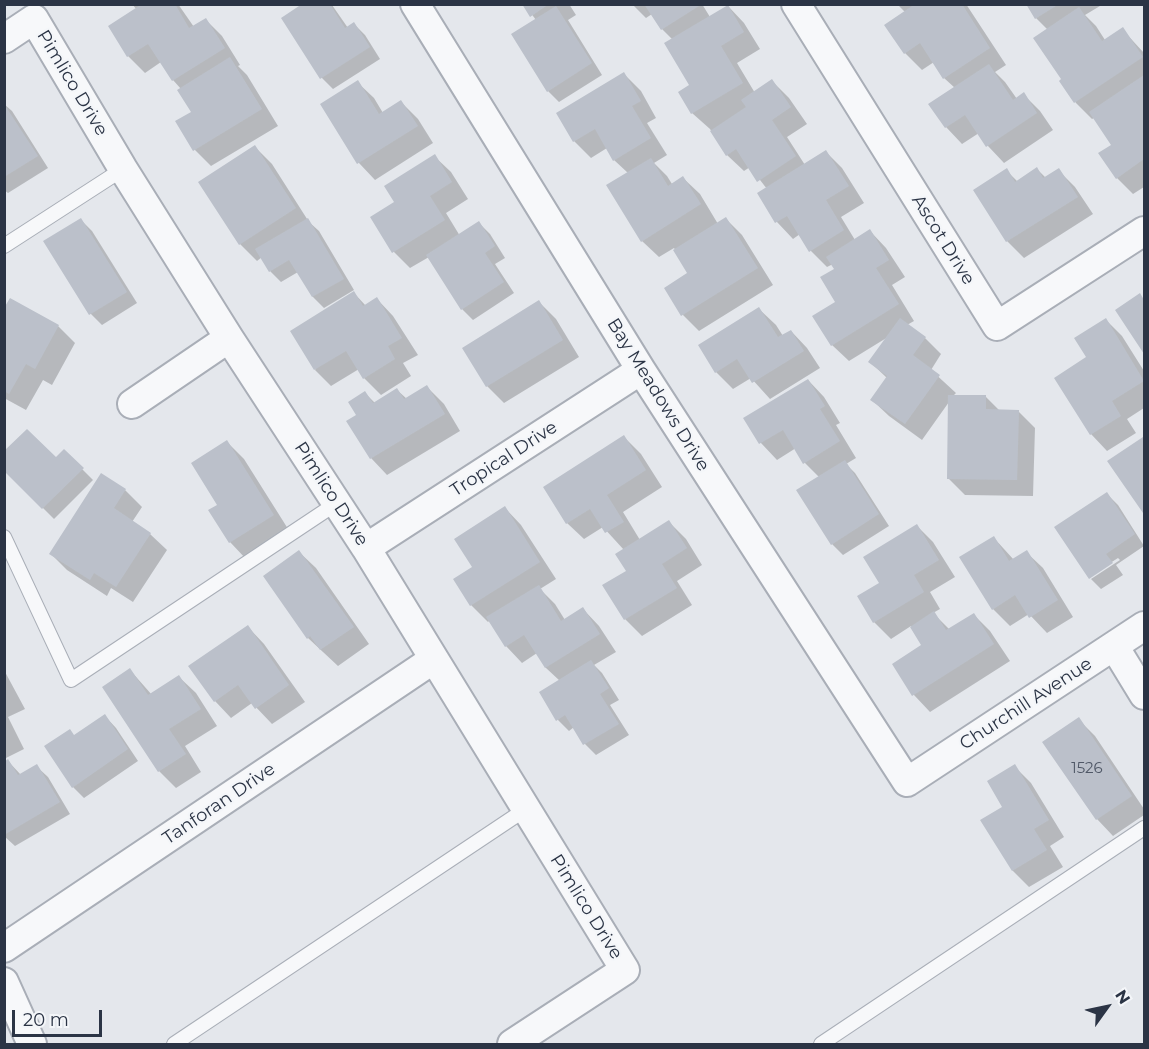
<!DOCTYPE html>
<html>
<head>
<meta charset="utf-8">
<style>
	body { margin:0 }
	#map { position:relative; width:1149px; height:1049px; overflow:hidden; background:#e4e7ec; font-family:Montserrat,sans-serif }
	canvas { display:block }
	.frame { position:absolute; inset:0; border:6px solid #2b3445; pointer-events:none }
	.north { position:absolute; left:1077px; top:977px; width:60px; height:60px; -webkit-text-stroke:4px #f4f6f9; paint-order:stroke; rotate:57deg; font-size:16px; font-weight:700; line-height:24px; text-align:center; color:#2b3445 }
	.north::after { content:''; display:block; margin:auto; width:21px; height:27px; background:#2b3445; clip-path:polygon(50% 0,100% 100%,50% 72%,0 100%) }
	.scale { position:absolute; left:12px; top:1010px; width:90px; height:27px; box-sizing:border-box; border:3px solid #2b3445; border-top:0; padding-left:8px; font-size:18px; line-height:21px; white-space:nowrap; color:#2b3445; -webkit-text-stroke:4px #f4f6f9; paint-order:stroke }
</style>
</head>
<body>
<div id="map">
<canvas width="1149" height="1049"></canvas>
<div class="frame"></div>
<div class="north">N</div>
<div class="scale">20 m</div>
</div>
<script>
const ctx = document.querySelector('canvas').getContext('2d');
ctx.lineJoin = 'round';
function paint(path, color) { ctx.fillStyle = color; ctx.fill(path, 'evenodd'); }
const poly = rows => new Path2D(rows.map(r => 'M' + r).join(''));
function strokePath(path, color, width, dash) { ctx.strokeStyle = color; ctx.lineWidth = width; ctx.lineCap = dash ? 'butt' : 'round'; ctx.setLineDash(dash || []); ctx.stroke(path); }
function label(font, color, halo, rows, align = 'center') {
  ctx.font = font + ' Montserrat,sans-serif'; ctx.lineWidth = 4.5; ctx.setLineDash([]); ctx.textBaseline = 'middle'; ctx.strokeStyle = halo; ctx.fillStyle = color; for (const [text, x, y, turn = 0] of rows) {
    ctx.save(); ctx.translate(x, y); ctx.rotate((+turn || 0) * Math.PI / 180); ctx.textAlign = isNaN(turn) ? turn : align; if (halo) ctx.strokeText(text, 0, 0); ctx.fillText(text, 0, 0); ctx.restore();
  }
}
paint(poly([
	[132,4,178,4,194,27,206,20,222,36,240,65,238,66,247,75,278,126,211,166,195,150,193,112,181,89,173,80,161,62,145,73,128,56,137,10],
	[304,4,332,5,348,28,354,24,365,35,380,59,333,89,322,78,283,18],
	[524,4,569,4,576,15,568,20,602,75,559,102,548,91,536,20],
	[632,4,702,4,710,17,728,6,744,23,760,49,737,63,755,93,772,81,789,98,807,124,787,137,805,165,826,152,842,168,864,203,841,217,855,240,870,231,886,248,905,277,892,285,914,321,907,325,925,338,941,354,931,370,956,393,953,396,986,397,1000,411,1018,411,1035,428,1033,496,965,495,948,478,949,402,922,440,889,416,872,400,887,378,870,362,888,337,849,361,832,345,837,302,836,269,833,264,827,267,811,251,800,234,793,239,777,222,759,194,767,189,750,167,744,171,727,155,710,129,692,113,680,92,691,85,673,40,662,29,652,14,646,18],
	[897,4,966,4,1006,65,995,72,1005,82,1017,99,1023,94,1040,111,1053,130,1004,163,988,146,979,133,962,144,946,127,955,88,944,78,934,62,922,70,905,53,906,13],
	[1028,4,1099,4,1100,6,1085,15,1096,26,1105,40,1122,29,1144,53,1144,187,1133,194,1117,178,1113,145,1094,118,1092,119,1076,103,1061,81,1063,80,1048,30,1036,18],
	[624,74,641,91,656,118,647,123,667,155,654,163,667,176,672,184,683,178,700,194,718,224,726,219,742,235,773,285,699,331,683,315,689,274,674,248,659,257,642,241,628,173,614,160,607,148,591,158,574,141],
	[357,82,374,98,383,113,401,102,418,119,433,143,375,180,359,163,322,105],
	[4,104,12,111,48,168,8,193,4,190],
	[255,147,272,164,309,222,319,231,354,290,324,308,313,297,298,272,281,282,270,271,262,257,257,261,240,244],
	[434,156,451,172,468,199,446,213,460,236,479,223,490,234,505,258,495,264,514,293,473,320,462,309,429,257,410,268,394,252,396,203],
	[1037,169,1046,178,1058,170,1075,187,1093,214,1024,258,1007,241,975,190,1006,170,1018,182],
	[81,220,92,231,137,303,102,325,91,314],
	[354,293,366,306,377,299,393,316,418,355,403,363,411,376,381,395,364,378,359,369,331,386,315,370],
	[1140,295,1144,300,1144,351,1117,311],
	[539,302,556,319,579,357,504,403,487,386],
	[759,309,776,325,783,336,791,331,807,348,820,368,770,399,751,378,733,389,716,372],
	[4,312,58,326,75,343,52,385,43,380,26,410,4,398],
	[1106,320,1122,336,1144,371,1144,408,1127,419,1136,433,1107,451,1091,434,1088,358],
	[808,380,824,397,840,423,836,425,856,458,846,464,855,473,889,526,843,555,832,544,819,477,805,463,796,448,777,460,761,443,745,419],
	[427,387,444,404,460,431,387,475,371,458,365,393,375,403,397,390,407,399],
	[624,437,641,454,662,487,623,512,640,540,669,522,686,539,702,565,677,581,692,605,642,636,625,619,604,586,628,571,624,550,603,527,584,539,567,523],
	[1142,439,1144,441,1144,512,1109,461],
	[227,442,244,459,290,532,246,559,230,542,219,505],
	[64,451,93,480,54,519,4,469,56,459],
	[102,475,125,490,142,507,132,522,150,534,167,550,133,602,111,588,107,596,67,570,51,554],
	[1107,494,1118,505,1144,546,1116,565,1123,575,1101,589,1091,579,1120,560,1118,558,1090,576],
	[505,508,521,525,556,579,540,589,555,604,565,620,583,609,599,626,616,652,594,665,602,673,619,700,610,705,629,735,596,755,585,744,574,727,569,731,558,720,560,681,546,668,537,653,522,663,506,646,490,620,488,622,471,605,474,568],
	[917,526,933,542,955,577,930,592,940,609,933,613,950,630,974,615,990,631,1010,661,930,712,914,695,894,664,923,646,911,626,891,639,874,622,881,583],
	[994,538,1014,560,1026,552,1043,568,1073,617,1047,633,1029,614,1010,626,993,609],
	[299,552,316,568,369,644,338,666,308,638],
	[248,627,264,644,305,702,272,724,252,703,231,718,215,701],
	[4,670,25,709,8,717,24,749,4,759],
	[130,670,152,695,179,677,196,693,217,726,185,746,201,772,176,788,159,771,104,687],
	[105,716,116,728,138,761,84,798,73,787,75,736],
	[1078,719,1095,736,1144,809,1144,815,1113,836,1097,819],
	[8,761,21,775,36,766,48,777,70,814,15,846,4,836,4,763],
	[1014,766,1031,783,1064,837,1050,846,1063,867,1029,887,1013,871,982,821,1004,807]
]), '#0003');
paint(poly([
	[142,4,175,4,189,28,206,18,225,48,172,81,148,44,127,57,108,26],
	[302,4,330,4,345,28,354,22,370,47,320,79,281,18],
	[522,4,549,4,530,17],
	[644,4,698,4,699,6,661,30],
	[915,4,962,4,990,48,943,79,920,43,904,54,884,25],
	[1026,4,1059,4,1035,19],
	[728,5,744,32,721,46,743,83,691,114,678,92,689,85,664,43],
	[556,6,592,63,547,92,511,34],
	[1079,7,1102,41,1123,27,1143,57,1074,103,1059,81,1061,79,1033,38],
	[230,57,262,109,193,151,175,121,191,112,177,90],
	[989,64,1013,100,1024,92,1037,113,986,147,965,115,945,128,928,104],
	[624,72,641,101,632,106,651,138,613,161,595,129,573,142,556,113],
	[1144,75,1144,159,1116,179,1098,153,1111,145,1089,112],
	[772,79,791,107,772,120,796,156,757,182,736,149,726,156,710,131,746,107,741,100],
	[358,80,379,114,401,100,418,126,357,164,320,104],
	[4,104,38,156,4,177],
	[255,145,296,208,239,245,198,182],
	[826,150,849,186,826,200,844,230,809,252,787,216,775,223,757,193],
	[435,154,452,182,430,196,445,220,392,253,370,217,394,202,384,186],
	[651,158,668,186,683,176,701,204,641,242,606,185],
	[1037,167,1043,178,1059,168,1078,197,1006,242,973,190,1007,168,1015,182],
	[726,217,758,268,681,316,664,288,687,273,673,250],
	[81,218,127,292,89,315,43,241],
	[308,218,344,279,312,297,289,260,269,272,255,249],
	[479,221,495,246,485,253,504,282,461,310,426,255],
	[870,229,889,260,876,268,899,304,831,346,812,316,835,302,820,277,834,269,826,257],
	[354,291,363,306,377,297,402,338,388,346,395,359,363,379,346,351,314,370,290,331],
	[1140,293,1144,300,1144,354,1115,310],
	[10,298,59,325,35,369,26,364,9,394,4,391,4,308],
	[539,300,563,340,486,387,462,348],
	[759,307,778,337,791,330,804,351,752,383,737,359,715,373,698,345],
	[900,318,926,337,913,355,940,375,905,424,870,400,887,376,868,362],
	[1106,318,1144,381,1112,401,1121,416,1090,435,1054,378,1086,357,1074,338],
	[808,379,825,406,820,409,840,441,803,464,783,430,759,444,743,418],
	[427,385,445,414,370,459,346,421,356,415,348,402,365,391,373,403,397,388,404,399],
	[948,395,986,395,986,409,1019,410,1017,480,947,479],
	[27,429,56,457,64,449,84,468,42,509,4,471,4,451],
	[624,435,646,470,607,495,624,522,605,533,590,509,566,524,543,487],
	[1143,437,1144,439,1143,513,1107,461],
	[227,440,274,515,229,543,208,510,217,505,191,463],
	[845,460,879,514,831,545,796,490],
	[101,473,126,489,114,508,151,533,116,587,94,573,90,580,49,554],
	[1107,492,1135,534,1106,554,1113,563,1089,579,1054,527],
	[505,506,540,562,470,606,453,579,472,567,454,539],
	[669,520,687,548,662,564,677,588,624,620,602,585,626,571,615,554],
	[917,524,939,560,914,575,924,592,873,623,857,596,879,583,863,557],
	[994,536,1009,561,1027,550,1058,600,1029,618,1015,595,992,610,959,557],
	[299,550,354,627,320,650,310,636,307,639,263,576],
	[539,585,561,621,583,607,600,634,545,668,524,635,505,647,486,617],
	[934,611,946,630,974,613,994,644,912,696,892,664,921,645,910,627],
	[248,625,289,685,255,709,238,685,214,702,188,666],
	[591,660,609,688,600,694,619,724,583,745,565,715,556,721,539,692],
	[130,668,148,695,179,675,201,709,169,729,186,754,158,772,102,687],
	[105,714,128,749,72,788,44,746,70,729,74,735],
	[1079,717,1132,796,1096,820,1042,742],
	[8,759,18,775,37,764,60,802,4,835,4,762],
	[1015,764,1049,820,1034,829,1047,850,1012,871,980,820,1002,807,987,781]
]), '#bbc0ca');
const service = poly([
	[4,246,123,169],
	[4,537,71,680,337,503],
	[174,1044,526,809],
	[821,1044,1144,828]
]);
const minor = poly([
	[415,4,641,370,907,782,1144,626],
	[796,4,997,326,1144,231],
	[4,39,34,19,123,169,229,338,366,548,625,970,512,1044],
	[132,404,229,338],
	[366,548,641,370],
	[1114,646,1144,695],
	[4,948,434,659],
	[4,982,32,1044]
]);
strokePath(service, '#a9aeb7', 16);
strokePath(minor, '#a9aeb7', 32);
strokePath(service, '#f7f8fa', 14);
strokePath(minor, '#f7f8fa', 28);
label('15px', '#4f5766', null, [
	["1526",1087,769]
]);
label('18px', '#2b3445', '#f4f6f9', [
	["Pimlico Drive",72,83,59],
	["Ascot Drive",943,240,58],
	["Bay Meadows Drive",658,395,58],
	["Tropical Drive",504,459,-33],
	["Pimlico Drive",331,494,57],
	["Churchill Avenue",1026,704,-33],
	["Tanforan Drive",219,804,-34],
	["Pimlico Drive",586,907,58]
]);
</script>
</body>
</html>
